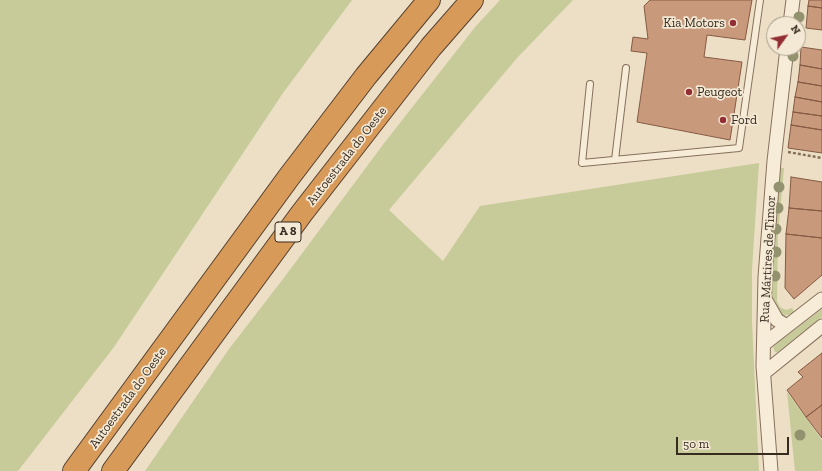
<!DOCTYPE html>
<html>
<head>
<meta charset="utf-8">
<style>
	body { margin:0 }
	#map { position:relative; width:822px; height:471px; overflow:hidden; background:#ecdfc5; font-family:"Zilla Slab",serif }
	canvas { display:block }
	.north { position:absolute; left:766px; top:16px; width:40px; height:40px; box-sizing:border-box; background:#f4e9d4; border:1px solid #a89d8c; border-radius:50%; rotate:57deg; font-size:11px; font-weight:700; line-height:16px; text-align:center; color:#372a1f }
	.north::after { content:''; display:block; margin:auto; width:14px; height:18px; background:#932e34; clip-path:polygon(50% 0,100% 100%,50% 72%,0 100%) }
	.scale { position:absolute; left:676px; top:437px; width:113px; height:18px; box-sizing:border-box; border:2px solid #372a1f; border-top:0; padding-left:5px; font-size:12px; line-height:14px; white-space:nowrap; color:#372a1f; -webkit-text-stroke:3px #f4e9d4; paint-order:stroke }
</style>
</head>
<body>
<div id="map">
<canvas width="822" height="471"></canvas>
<div class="north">N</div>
<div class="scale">50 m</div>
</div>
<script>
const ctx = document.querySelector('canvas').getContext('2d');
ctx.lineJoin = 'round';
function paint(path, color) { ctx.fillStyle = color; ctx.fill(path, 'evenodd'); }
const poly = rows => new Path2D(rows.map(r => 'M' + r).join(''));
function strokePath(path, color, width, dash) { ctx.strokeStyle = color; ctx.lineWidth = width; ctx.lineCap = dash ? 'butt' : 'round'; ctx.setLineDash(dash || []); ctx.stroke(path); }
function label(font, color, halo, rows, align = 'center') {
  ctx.font = font + ' "Zilla Slab",serif'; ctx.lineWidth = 3.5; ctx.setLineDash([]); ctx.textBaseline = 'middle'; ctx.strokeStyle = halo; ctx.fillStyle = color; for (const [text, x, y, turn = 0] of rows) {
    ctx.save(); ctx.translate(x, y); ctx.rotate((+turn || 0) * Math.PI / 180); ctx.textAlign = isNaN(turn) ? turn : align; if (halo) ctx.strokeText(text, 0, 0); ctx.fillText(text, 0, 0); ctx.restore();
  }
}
paint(poly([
	[0,0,352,0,283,93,114,347,18,471,0,471],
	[500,0,573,0,517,58,389,210,443,261,480,206,759,163,752,269,752,322,759,471,145,471,229,349,283,279,385,142,476,26],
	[779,168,784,168,778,235,777,301,780,307,786,310,792,308,795,313,783,316,778,315,771,301],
	[822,309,822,317,778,352,775,352,773,347,780,341],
	[787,392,822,440,822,471,795,471]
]), '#c7ca99');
const building = poly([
	[650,0,752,0,745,40,707,35,704,57,742,62,730,140,637,122,647,53,631,51,633,37,648,39,644,6,650,0],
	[809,0,822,0,822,8,808,6,809,0],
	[808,6,822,8,822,30,806,28,808,6],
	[801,47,822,50,822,69,800,65,801,47],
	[800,65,822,69,822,86,798,82,800,65],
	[798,82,822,86,822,102,795,97,798,82],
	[795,97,822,102,822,116,793,112,795,97],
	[793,112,822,116,822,130,791,125,793,112],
	[791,125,822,130,822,153,788,148,791,125],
	[791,177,822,182,822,211,789,208,791,177],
	[789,208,822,211,822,238,786,234,789,208],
	[786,234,822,238,822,275,794,299,785,288,786,234],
	[822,353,822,405,806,417,787,390,803,377,798,372,822,353],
	[822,405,822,438,806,417,822,405]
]);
paint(building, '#c9997c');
strokePath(building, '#855a43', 1);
const service = poly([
	[590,84,582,163,739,148,760,0],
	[615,160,626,68]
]);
const minor = poly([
	[790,24,793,0],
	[765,299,777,320,787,326],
	[764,344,822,299],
	[764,373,822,326],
	[771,471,763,366,765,277,774,161,787,48]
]);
const motorway = poly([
	[74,471,289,177,366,76,429,0],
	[113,471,302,213,431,47,472,0]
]);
strokePath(service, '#86705c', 8);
strokePath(minor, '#86705c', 15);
strokePath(motorway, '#543f30', 24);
strokePath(poly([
	[788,152,822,158]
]), '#86705c', 2.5, [3, 2]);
strokePath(service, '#f7ecd8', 6);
strokePath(minor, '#f7ecd8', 13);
strokePath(motorway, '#d89a59', 22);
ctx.fillStyle = '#93926e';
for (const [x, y] of [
	[799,17],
	[793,56],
	[779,187],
	[778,208],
	[776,229],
	[776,252],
	[775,276],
	[800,435]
]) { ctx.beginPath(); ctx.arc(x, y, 5.5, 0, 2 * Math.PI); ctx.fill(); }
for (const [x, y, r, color] of [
	[733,23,4,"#932e34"],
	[689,92,4,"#932e34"],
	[723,120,4,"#932e34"]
]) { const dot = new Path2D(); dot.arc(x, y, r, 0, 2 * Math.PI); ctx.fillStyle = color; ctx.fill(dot); strokePath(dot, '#f4e9d4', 1.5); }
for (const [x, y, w] of [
	[288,232,26]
]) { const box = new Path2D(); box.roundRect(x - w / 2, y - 10, w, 20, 3); ctx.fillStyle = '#f4e9d4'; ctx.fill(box); strokePath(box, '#372a1f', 1); }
label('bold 12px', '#372a1f', null, [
	["A 8",288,232]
]);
label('13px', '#372a1f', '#f4e9d4', [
	["Kia Motors",725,23,"right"],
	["Peugeot",697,92],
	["Ford",731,120]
], 'left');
label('13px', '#372a1f', '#f4e9d4', [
	["Autoestrada do Oeste",347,156,-52],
	["Rua Mártires de Timor",768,259,-87],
	["Autoestrada do Oeste",128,398,-54]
]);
</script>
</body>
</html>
